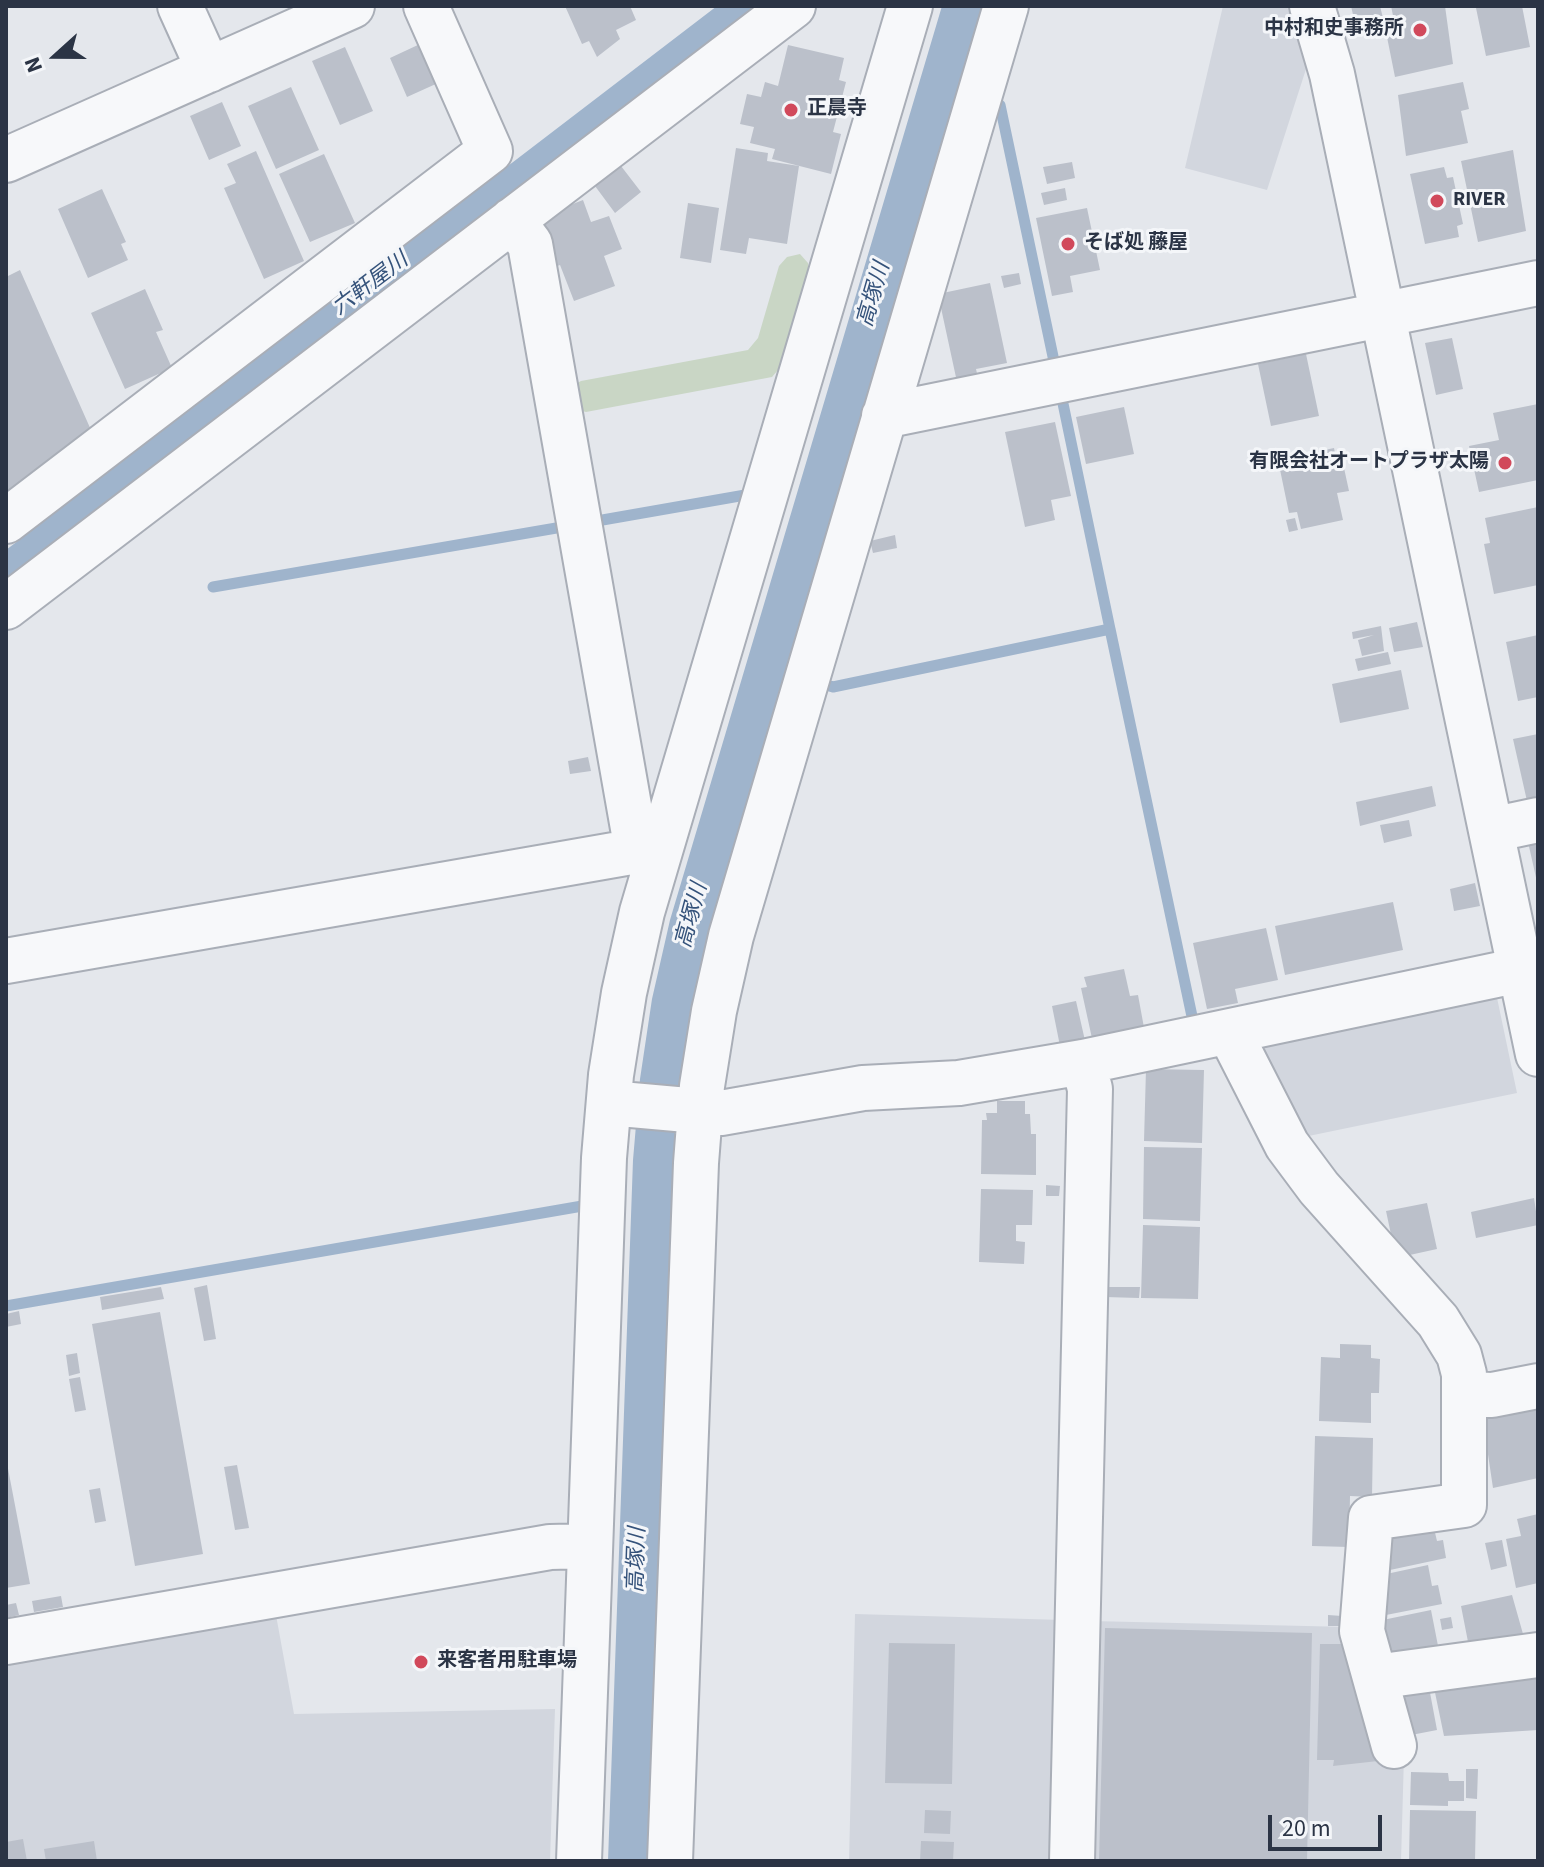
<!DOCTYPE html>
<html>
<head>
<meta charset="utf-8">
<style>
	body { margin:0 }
	#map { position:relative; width:1544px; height:1867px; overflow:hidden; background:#e4e7ec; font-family:"Source Sans 3",sans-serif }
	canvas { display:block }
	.frame { position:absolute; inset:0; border:8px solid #2b3445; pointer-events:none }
	.north { position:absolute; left:16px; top:16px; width:80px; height:80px; -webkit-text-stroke:6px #f4f6f9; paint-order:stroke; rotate:249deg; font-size:22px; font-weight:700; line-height:32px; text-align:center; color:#2b3445 }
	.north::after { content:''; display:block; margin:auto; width:28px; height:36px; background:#2b3445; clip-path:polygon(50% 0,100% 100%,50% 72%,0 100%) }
	.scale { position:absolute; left:1268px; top:1815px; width:114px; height:36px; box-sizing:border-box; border:4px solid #2b3445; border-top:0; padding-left:10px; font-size:24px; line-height:28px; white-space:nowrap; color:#2b3445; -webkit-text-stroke:6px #f4f6f9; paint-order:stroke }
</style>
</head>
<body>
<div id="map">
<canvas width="1544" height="1867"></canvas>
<div class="frame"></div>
<div class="north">N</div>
<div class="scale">20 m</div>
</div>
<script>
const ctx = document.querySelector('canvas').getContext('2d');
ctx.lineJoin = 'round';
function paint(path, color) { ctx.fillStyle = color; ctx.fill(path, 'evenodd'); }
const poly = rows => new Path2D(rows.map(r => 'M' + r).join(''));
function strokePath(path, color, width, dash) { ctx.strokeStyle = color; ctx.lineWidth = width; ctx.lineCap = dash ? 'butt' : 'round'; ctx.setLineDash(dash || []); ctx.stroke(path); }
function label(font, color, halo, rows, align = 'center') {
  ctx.font = font + ' "Source Sans 3","Noto Sans JP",sans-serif'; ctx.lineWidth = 6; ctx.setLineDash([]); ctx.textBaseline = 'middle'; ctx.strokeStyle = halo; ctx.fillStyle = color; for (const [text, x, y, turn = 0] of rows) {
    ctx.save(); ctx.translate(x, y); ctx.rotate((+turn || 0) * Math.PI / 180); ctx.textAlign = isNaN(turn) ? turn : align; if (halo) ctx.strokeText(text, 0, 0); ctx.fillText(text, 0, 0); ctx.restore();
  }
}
paint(poly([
	[1223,6,1287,6,1307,66,1267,190,1185,168],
	[1496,993,1517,1093,1294,1139,1244,1040],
	[855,1614,1063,1620,1057,1861,849,1861],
	[276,1615,294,1714,555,1709,550,1861,6,1861,6,1662],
	[1091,1621,1349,1627,1404,1756,1401,1861,1086,1861]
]), '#d2d6de');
paint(poly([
	[800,254,808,263,810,275,784,363,772,377,586,412,575,409,570,387,581,381,748,350,758,338,779,266,787,257]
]), '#c9d6c5');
paint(poly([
	[717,6,755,6,6,579,6,550],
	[942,6,982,6,709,930,691,1007,679,1084,673,1162,647,1861,608,1861,633,1160,640,1079,652,999,670,920]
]), '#9fb4cc');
strokePath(poly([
	[1000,105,1055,366],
	[1061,394,1110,629],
	[591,522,751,494],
	[213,587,568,526],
	[820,683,833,687,1110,629,1193,1021,1202,1019],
	[6,1306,588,1205]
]), '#9fb4cc', 11);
paint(poly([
	[565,6,630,6,636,20,616,30,620,39,597,57,589,41,582,44],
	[1351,6,1380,6,1385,26,1357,32],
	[1391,6,1445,6,1453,64,1395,77,1386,32,1396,30],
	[1486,6,1522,6,1530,47,1486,56,1476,8],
	[420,44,438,83,407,97,390,58],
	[788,45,844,58,839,80,846,82,833,132,841,134,831,174,772,159,775,149,750,143,754,127,740,124,747,94,761,97,765,82,778,86],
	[345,47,373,111,340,125,312,61],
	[1463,82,1469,109,1461,111,1468,143,1406,156,1398,95],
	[291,87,319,150,276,169,248,106],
	[222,102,241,146,209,160,190,116],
	[736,148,768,153,767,161,799,166,787,244,749,238,746,254,720,250],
	[1513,150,1526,231,1478,242,1461,161],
	[256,151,304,261,264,279,224,188,236,183,227,164],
	[324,154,355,223,310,242,279,174],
	[1072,162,1075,178,1047,184,1043,167],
	[621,166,641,192,615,213,595,186],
	[1444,167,1447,178,1453,177,1463,224,1457,226,1459,237,1425,244,1410,174],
	[1065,188,1067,200,1044,205,1041,193],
	[102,189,126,242,121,244,128,260,88,278,58,209],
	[583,200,591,222,609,216,622,249,604,256,615,286,574,301,560,265,552,268,550,240,542,216],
	[688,203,719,208,711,263,680,258],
	[1087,208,1100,270,1070,276,1073,292,1052,296,1036,218],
	[20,270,91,430,6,494,6,277],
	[1019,273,1021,284,1004,288,1001,276],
	[990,283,1007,363,976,369,978,378,957,382,938,294],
	[145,289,163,330,156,332,172,368,125,389,91,313],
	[1452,338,1463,389,1436,395,1425,343],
	[1306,354,1319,416,1271,426,1258,364],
	[1538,404,1538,480,1479,492,1469,446,1499,440,1493,413],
	[1124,407,1134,454,1086,464,1076,417],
	[1055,422,1071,496,1051,500,1055,520,1025,527,1005,432],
	[1334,448,1338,469,1344,468,1349,491,1337,493,1343,520,1301,529,1297,512,1289,513,1278,460],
	[1538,507,1538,585,1494,594,1484,544,1490,543,1485,518],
	[1295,518,1298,530,1289,532,1286,520],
	[895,535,897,548,873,553,870,541],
	[1417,622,1423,647,1394,652,1389,628],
	[1381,626,1384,651,1362,656,1358,640,1374,635,1353,639,1352,632],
	[1538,635,1538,697,1518,701,1506,642],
	[1388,652,1391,664,1358,671,1355,659],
	[1401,670,1409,709,1340,723,1332,684],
	[1538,734,1538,798,1527,801,1513,739],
	[588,757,591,771,570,774,568,761],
	[1432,786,1436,806,1360,826,1356,802],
	[1409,820,1412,836,1384,843,1380,825],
	[1538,840,1538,882,1537,882,1528,842],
	[1475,883,1480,906,1454,911,1450,889],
	[1393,902,1403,950,1285,975,1275,926],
	[1266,928,1278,980,1235,989,1238,1003,1207,1009,1193,943],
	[1124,969,1130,996,1138,995,1145,1033,1093,1043,1081,988,1087,987,1084,977],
	[1076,1001,1086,1045,1061,1051,1052,1006],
	[1146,1069,1204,1070,1202,1143,1144,1141],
	[997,1101,1025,1101,1025,1114,1030,1114,1031,1134,1036,1134,1036,1175,981,1174,982,1120,987,1120,986,1113,997,1113],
	[1144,1147,1202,1148,1200,1221,1143,1219],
	[1046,1185,1060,1186,1059,1196,1046,1196],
	[981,1189,1033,1190,1032,1225,1016,1225,1016,1241,1025,1242,1024,1264,979,1262],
	[1534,1198,1538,1225,1476,1238,1471,1212],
	[1427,1203,1437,1249,1396,1258,1386,1211],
	[1143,1225,1200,1227,1198,1299,1141,1298],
	[207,1285,216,1339,204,1341,194,1288],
	[161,1287,164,1299,102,1310,100,1297],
	[1105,1287,1140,1287,1139,1298,1105,1297],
	[19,1311,21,1324,6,1327,6,1314],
	[160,1312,203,1554,135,1566,92,1324],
	[1340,1344,1371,1345,1371,1358,1380,1359,1379,1393,1371,1393,1371,1423,1319,1421,1321,1357,1340,1358],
	[77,1353,80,1373,69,1376,66,1355],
	[80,1377,86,1410,75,1412,69,1379],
	[1538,1407,1538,1478,1493,1488,1482,1414],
	[1315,1436,1373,1438,1372,1497,1350,1496,1349,1547,1312,1546],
	[6,1458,30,1584,6,1588],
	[237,1465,249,1528,235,1530,224,1467],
	[100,1488,106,1521,95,1523,89,1490],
	[1538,1514,1538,1583,1516,1588,1506,1539,1521,1536,1517,1519],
	[1432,1520,1437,1541,1443,1540,1446,1558,1390,1570,1382,1531],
	[1502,1540,1507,1566,1491,1570,1485,1543],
	[1428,1565,1432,1586,1438,1585,1442,1604,1386,1615,1377,1576],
	[1512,1595,1525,1641,1470,1652,1461,1606],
	[61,1596,63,1607,34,1612,32,1601],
	[16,1603,19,1615,6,1618,6,1605],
	[1431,1610,1440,1656,1383,1668,1373,1622],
	[1328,1615,1342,1616,1342,1626,1328,1626],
	[1451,1617,1453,1628,1442,1630,1440,1619],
	[1105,1628,1312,1633,1307,1861,1099,1861],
	[889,1643,955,1644,952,1784,885,1783],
	[1320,1644,1346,1644,1378,1761,1333,1766,1334,1760,1317,1760],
	[1538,1669,1538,1730,1444,1736,1432,1678],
	[1428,1682,1437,1730,1406,1736,1396,1689],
	[1466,1769,1478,1769,1477,1799,1466,1798],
	[1411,1772,1448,1773,1449,1781,1464,1781,1464,1801,1448,1801,1448,1806,1410,1805],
	[925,1810,951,1811,950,1834,924,1833],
	[1410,1810,1476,1811,1475,1861,1409,1861],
	[23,1839,27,1861,6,1861,6,1842],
	[94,1841,97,1861,46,1861,44,1849],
	[921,1841,954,1842,953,1861,920,1861]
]), '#bbc0ca');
const minor = poly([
	[180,6,209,70],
	[1312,6,1332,74,1538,1054],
	[6,160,352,6],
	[512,220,530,244,637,851],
	[884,416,1538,283],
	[6,521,490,151,426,6],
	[6,607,793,6],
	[1491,830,1538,820],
	[6,961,637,851,658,858],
	[1233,1031,1235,1043,1287,1145,1319,1188,1438,1321,1459,1355,1464,1374,1464,1505,1371,1518,1362,1631,1394,1746],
	[609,1103,721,1113,863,1088,959,1083,1083,1062,1520,970],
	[1467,1394,1492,1395,1538,1386],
	[6,1642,550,1547,590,1546],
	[1375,1677,1538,1655],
	[579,1861,604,1158,611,1075,624,993,642,912,910,6],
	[670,1861,696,1163,702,1086,714,1011,731,936,1006,6],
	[1072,1861,1090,1089,1083,1062]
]);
strokePath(minor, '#a9aeb7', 48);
strokePath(minor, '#f7f8fa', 44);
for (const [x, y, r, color] of [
	[1420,30,8,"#d1495b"],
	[791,110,8,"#d1495b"],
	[1437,201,8,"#d1495b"],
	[1068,244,8,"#d1495b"],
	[1505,463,8,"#d1495b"],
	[421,1662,8,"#d1495b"]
]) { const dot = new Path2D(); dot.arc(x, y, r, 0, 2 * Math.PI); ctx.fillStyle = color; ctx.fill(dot); strokePath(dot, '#f4f6f9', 3); }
label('bold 20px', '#2b3445', '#f4f6f9', [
	["中村和史事務所",1404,30,"right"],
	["正晨寺",807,110],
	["RIVER",1453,201],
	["そば処 藤屋",1084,244],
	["有限会社オートプラザ太陽",1489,463,"right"],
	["来客者用駐車場",437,1662]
], 'left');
label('italic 22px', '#34527a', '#f4f6f9', [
	["六軒屋川",371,285,-37],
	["高塚川",875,295,-74],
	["高塚川",693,916,-75],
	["高塚川",638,1560,-88]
]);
</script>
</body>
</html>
